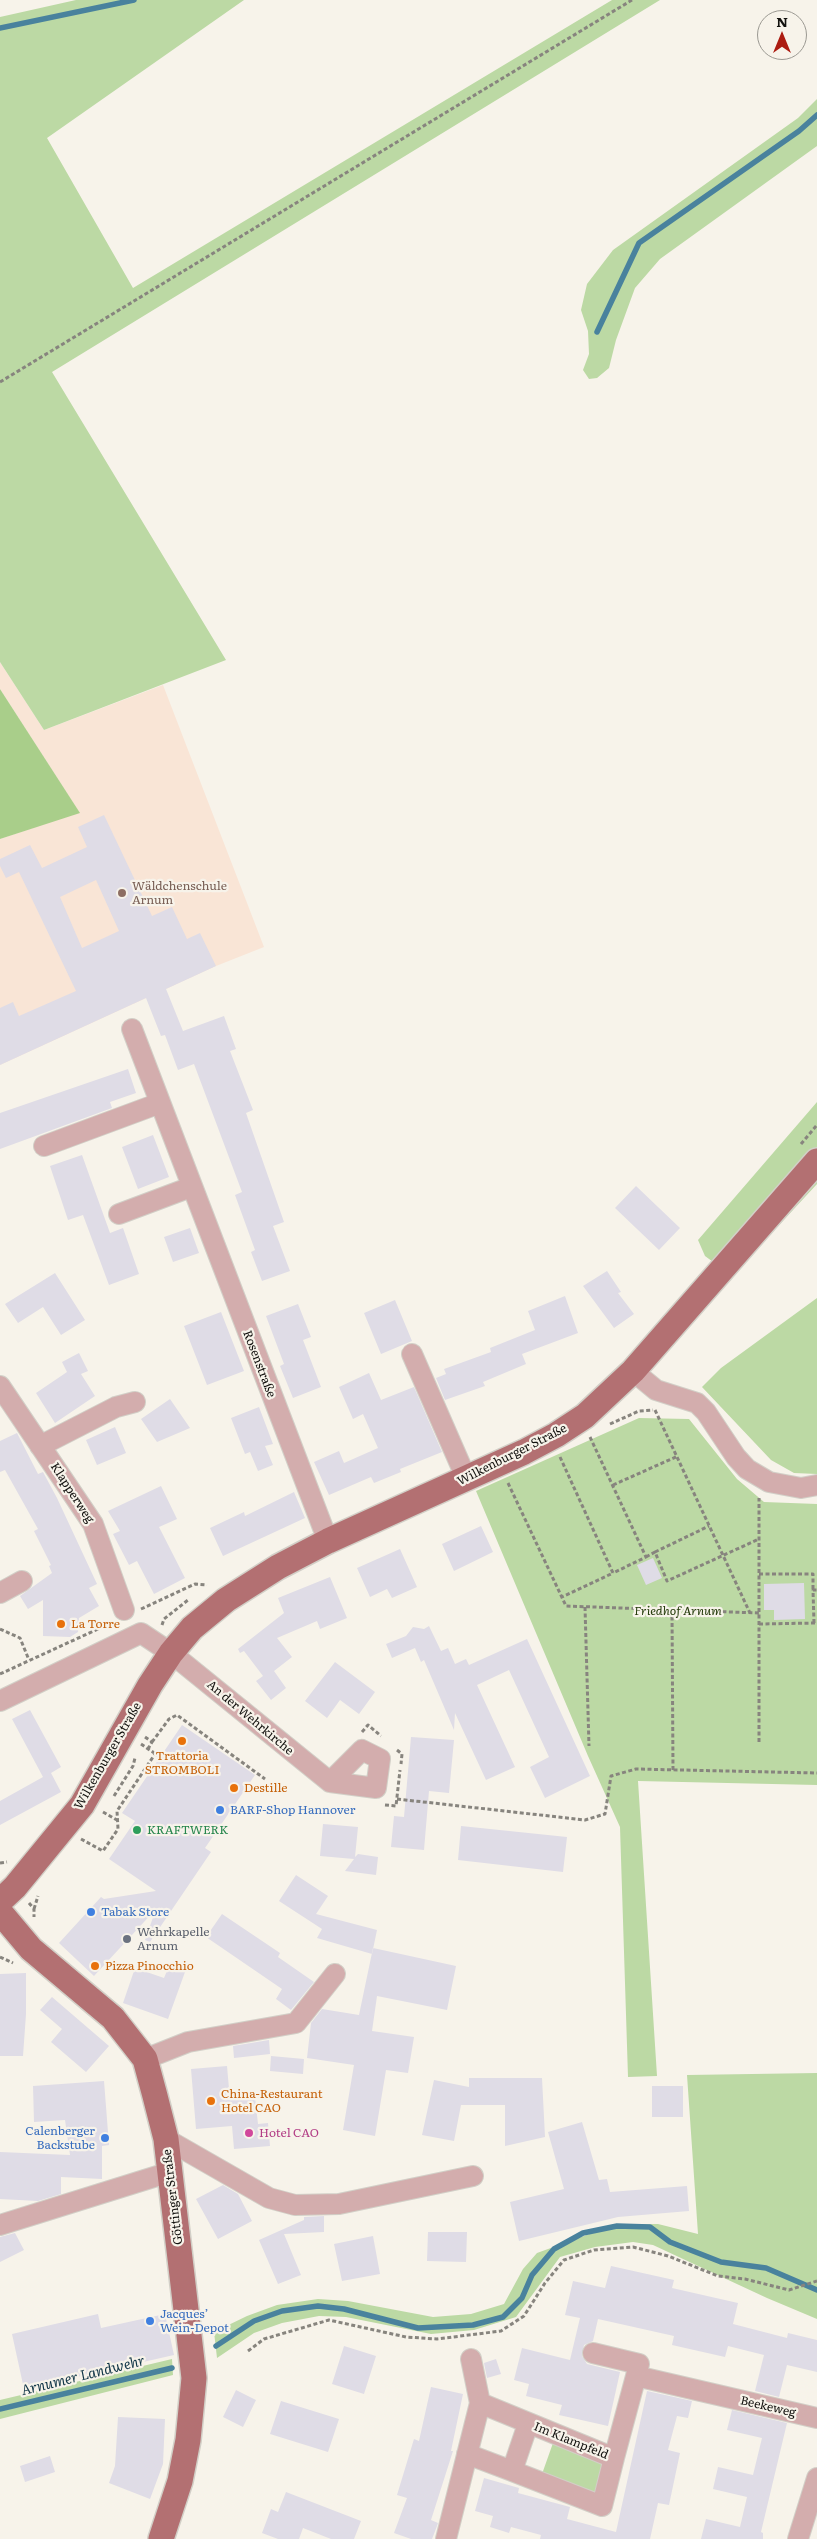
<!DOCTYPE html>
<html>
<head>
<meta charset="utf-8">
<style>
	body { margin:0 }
	#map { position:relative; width:817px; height:2539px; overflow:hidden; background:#f7f3ea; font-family:Literata,serif }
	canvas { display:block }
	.north { position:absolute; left:757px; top:10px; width:50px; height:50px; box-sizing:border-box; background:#f7f3ea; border:1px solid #9b9992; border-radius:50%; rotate:0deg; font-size:14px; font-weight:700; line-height:20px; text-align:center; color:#12110e }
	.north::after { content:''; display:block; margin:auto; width:18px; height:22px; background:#ac1c11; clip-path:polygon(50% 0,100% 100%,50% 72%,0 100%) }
</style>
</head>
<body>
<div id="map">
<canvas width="817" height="2539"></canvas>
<div class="north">N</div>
</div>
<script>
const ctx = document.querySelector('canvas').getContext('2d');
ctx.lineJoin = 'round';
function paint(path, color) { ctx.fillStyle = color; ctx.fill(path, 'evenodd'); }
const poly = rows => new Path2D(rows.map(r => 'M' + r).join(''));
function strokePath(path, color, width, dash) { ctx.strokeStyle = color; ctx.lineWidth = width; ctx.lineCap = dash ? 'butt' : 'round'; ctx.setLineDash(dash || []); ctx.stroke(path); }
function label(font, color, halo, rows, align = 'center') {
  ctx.font = font + ' Literata,serif'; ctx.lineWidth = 4.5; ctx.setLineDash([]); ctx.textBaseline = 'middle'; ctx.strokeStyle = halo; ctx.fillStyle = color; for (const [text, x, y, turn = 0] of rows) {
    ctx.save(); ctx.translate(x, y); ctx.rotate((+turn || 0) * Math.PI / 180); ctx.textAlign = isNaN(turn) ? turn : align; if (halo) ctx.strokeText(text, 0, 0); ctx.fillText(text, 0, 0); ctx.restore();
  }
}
paint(poly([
	[0,662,44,730,163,685,264,947,216,966,0,1065,0,839,79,812,0,689]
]), '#f9e5d6');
paint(poly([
	[76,0,244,0,47,138,133,288,612,0,660,0,52,372,226,660,44,730,0,662,0,17],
	[817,99,817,146,660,259,635,288,616,340,609,368,597,378,589,379,583,370,589,354,588,331,581,310,587,284,613,250,798,118],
	[817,1102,817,1184,732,1276,705,1256,698,1240],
	[817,1298,817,1474,794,1473,771,1460,702,1387,721,1368],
	[639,1418,689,1419,737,1479,764,1502,817,1504,817,1785,638,1781,657,2076,628,2077,620,1827,588,1756,476,1491],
	[817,2073,817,2319,767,2298,653,2245,633,2242,595,2247,560,2257,516,2317,474,2330,431,2334,346,2317,319,2316,282,2323,254,2333,217,2358,214,2332,247,2316,277,2305,318,2299,348,2301,433,2317,471,2314,504,2304,523,2269,537,2253,617,2224,658,2224,698,2234,687,2075],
	[172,2359,173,2375,0,2419,0,2400],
	[553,2443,601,2461,605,2471,597,2495,542,2474]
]), '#bcd9a4');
paint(poly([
	[0,689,80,813,0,839]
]), '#a9ce8a');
strokePath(poly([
	[0,28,134,0],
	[597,332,639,243,799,131,817,115],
	[216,2346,254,2321,282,2311,318,2306,344,2309,418,2328,473,2325,503,2317,522,2298,532,2275,554,2249,583,2233,617,2226,650,2227,670,2242,721,2262,766,2268,817,2290],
	[0,2409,172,2368]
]), '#49829d', 5.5);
paint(poly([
	[104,815,152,916,172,907,187,939,200,933,216,966,166,989,183,1031,224,1016,236,1049,230,1051,253,1110,246,1113,284,1222,273,1226,290,1271,262,1281,251,1252,255,1250,235,1195,242,1192,194,1064,178,1070,165,1035,161,1036,146,998,0,1065,0,1008,13,1002,19,1016,76,991,19,872,6,878,0,866,0,859,30,845,42,868,87,847,78,827],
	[96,880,119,931,82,948,60,897],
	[128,1069,136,1093,110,1102,112,1108,0,1149,0,1113],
	[153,1135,169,1177,138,1189,122,1147],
	[82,1155,110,1233,123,1228,139,1274,109,1285,83,1215,68,1220,50,1166],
	[636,1186,680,1228,659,1250,615,1208],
	[190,1228,199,1253,173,1262,164,1237],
	[607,1271,621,1292,618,1293,634,1314,614,1328,583,1286],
	[55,1273,85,1320,61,1335,43,1307,18,1323,5,1304],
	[565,1296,578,1333,522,1354,526,1364,483,1382,485,1386,445,1400,436,1378,446,1374,444,1369,491,1352,490,1348,535,1330,528,1311],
	[395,1300,412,1341,381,1354,364,1313],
	[298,1304,311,1337,303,1340,321,1387,293,1398,280,1366,284,1364,266,1316],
	[221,1312,244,1371,207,1385,184,1326],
	[79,1353,88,1371,81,1374,95,1396,55,1423,36,1393,67,1372,62,1362],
	[369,1373,381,1400,414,1387,442,1452,400,1469,401,1472,374,1483,371,1477,329,1495,314,1462,339,1451,344,1463,378,1448,363,1414,353,1419,339,1387],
	[170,1399,190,1428,157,1442,141,1419],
	[259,1407,273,1444,265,1446,273,1465,258,1471,250,1452,245,1454,231,1418],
	[115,1427,126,1453,97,1465,86,1440],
	[17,1433,38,1474,43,1472,57,1498,97,1584,89,1588,99,1606,79,1618,78,1632,70,1637,43,1636,43,1600,28,1609,20,1596,52,1573,49,1566,51,1565,34,1531,38,1529,5,1470,0,1472,0,1441],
	[161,1486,177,1519,159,1527,185,1578,154,1594,137,1561,129,1565,113,1534,120,1531,108,1511],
	[294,1492,305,1518,223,1556,210,1528,244,1512,245,1516],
	[481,1526,493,1552,454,1571,442,1544],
	[400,1549,417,1587,392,1598,387,1589,370,1597,357,1568],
	[653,1558,662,1578,646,1585,637,1565],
	[330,1577,347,1618,320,1629,317,1621,277,1638,292,1657,274,1671,286,1688,271,1700,256,1681,263,1676,244,1651,240,1653,238,1649,284,1613,278,1598],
	[804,1583,805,1619,774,1620,774,1610,764,1610,764,1584],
	[429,1626,441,1651,448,1648,455,1664,466,1659,469,1665,527,1639,590,1776,545,1798,530,1767,549,1757,509,1670,477,1685,515,1767,486,1780,455,1713,454,1730,424,1660,421,1662,415,1648,392,1658,386,1644,406,1636,413,1627,424,1629],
	[335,1662,375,1692,359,1714,340,1700,327,1718,305,1701],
	[30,1710,61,1767,51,1773,61,1792,0,1825,0,1801,43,1777,12,1719],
	[182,1725,255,1775,205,1848,211,1852,150,1942,145,1940,156,1909,94,1976,59,1943,101,1897,104,1899,156,1891,109,1859,135,1821,122,1813],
	[411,1737,454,1740,449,1793,429,1791,424,1850,391,1847,394,1816,404,1817],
	[323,1824,358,1827,355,1857,358,1854,378,1857,376,1875,345,1871,354,1859,320,1856],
	[461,1826,567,1837,563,1872,458,1860],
	[296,1875,328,1896,316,1914,377,1930,372,1954,317,1938,322,1929,279,1901],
	[222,1914,280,1953,278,1957,314,1982,291,2010,276,1999,282,1989,206,1937],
	[373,1948,456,1966,447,2010,377,1996,372,2031,414,2037,408,2073,386,2070,375,2136,343,2130,354,2065,307,2058,311,2023,322,2009,359,2015],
	[169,1966,185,1972,168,2019,123,2003,135,1968,164,1978],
	[26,1973,26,2014,23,2056,0,2056,0,1974],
	[52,1997,109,2046,86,2072,51,2042,62,2029,40,2010],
	[269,2040,270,2054,234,2058,233,2046],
	[271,2056,304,2059,303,2074,270,2071],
	[227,2066,230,2100,255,2097,258,2124,268,2123,270,2146,234,2149,232,2126,196,2129,191,2069],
	[469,2078,542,2078,545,2137,505,2146,505,2105,461,2105,454,2141,422,2135,434,2080,469,2087],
	[104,2081,109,2145,102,2146,102,2179,61,2177,61,2194,38,2201,0,2199,0,2152,70,2155,65,2120,34,2122,33,2086],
	[652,2086,683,2086,683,2117,652,2117],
	[582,2122,599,2180,607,2179,610,2192,687,2186,689,2211,618,2217,519,2241,510,2202,564,2189,548,2132],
	[223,2185,238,2194,252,2221,218,2239,196,2199],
	[324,2216,324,2232,284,2234,301,2275,278,2284,259,2240,304,2220,304,2217],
	[428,2232,467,2232,466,2262,427,2261],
	[15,2233,24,2250,0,2262,0,2237],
	[373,2236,380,2274,342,2281,334,2244],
	[611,2266,674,2280,672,2288,738,2303,733,2324,787,2338,788,2333,817,2340,817,2372,787,2365,779,2397,755,2391,764,2355,728,2346,725,2357,672,2345,674,2336,598,2319,593,2341,584,2345,582,2356,587,2364,620,2372,608,2426,559,2415,562,2405,526,2396,529,2384,514,2380,522,2348,570,2360,580,2318,565,2315,573,2281,605,2288],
	[98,2314,101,2328,165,2314,174,2355,24,2389,12,2334],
	[344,2346,376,2356,364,2394,332,2384],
	[496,2359,501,2374,487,2378,484,2363],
	[431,2387,463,2394,451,2451,453,2451,431,2520,438,2523,437,2526,432,2539,411,2539,394,2533,407,2498,397,2495,414,2439,419,2441],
	[236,2390,256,2400,243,2427,223,2417],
	[647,2391,692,2401,688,2418,677,2416,668,2450,680,2453,669,2505,658,2503,650,2539,540,2539,541,2535,511,2527,509,2533,490,2527,493,2516,475,2511,484,2478,519,2488,518,2493,570,2507,567,2519,616,2532],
	[281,2401,339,2419,328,2452,270,2434],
	[732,2410,787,2423,761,2532,763,2533,763,2539,701,2539,706,2519,740,2527,747,2497,713,2489,718,2467,753,2475,762,2438,727,2430],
	[118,2417,165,2419,163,2464,150,2499,109,2483,115,2466],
	[50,2456,55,2472,25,2482,20,2466],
	[286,2492,361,2521,354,2539,331,2539,303,2528,299,2539,278,2539,262,2533,271,2509,278,2512]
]), '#dfdce6');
const minor = poly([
	[132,1029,328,1541],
	[44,1146,160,1103],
	[119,1214,191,1187],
	[412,1354,467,1480],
	[633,1371,656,1390,697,1403,706,1412,736,1457,747,1469,769,1482,801,1488,817,1485],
	[0,1386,93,1524,124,1610],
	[40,1446,116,1407,135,1402],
	[0,1593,22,1581],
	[0,1701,141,1633,171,1653,330,1782,376,1788,380,1759,362,1750,330,1782],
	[145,2059,188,2042,296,2023,335,1974],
	[166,2139,269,2198,295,2205,339,2204,473,2176],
	[0,2225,170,2172],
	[593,2353,639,2364,636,2376],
	[471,2359,480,2403],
	[467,2454,512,2471],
	[614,2458,636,2376,817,2418],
	[446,2539,480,2403,614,2458,602,2506,512,2471,528,2424],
	[798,2539,817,2478]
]);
const major = poly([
	[0,1901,15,1887,82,1805,150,1685,171,1653,192,1628,226,1600,278,1567,328,1541,524,1452,556,1435,585,1416,633,1371,817,1161],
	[0,1912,31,1949,113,2018,145,2059,155,2096,166,2139,194,2378,188,2440,180,2481,161,2539]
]);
strokePath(minor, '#d2cfc7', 22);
strokePath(major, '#d2cfc7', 28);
strokePath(poly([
	[0,382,632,0],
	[801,1144,817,1125],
	[655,1410,750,1613],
	[610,1424,639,1411,653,1410],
	[590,1437,646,1557,613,1573],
	[560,1457,613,1573,562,1597],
	[508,1483,566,1606,759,1613],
	[613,1485,678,1456],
	[655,1552,709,1526],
	[646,1557,655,1552,667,1581,759,1539],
	[759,1574,813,1574,813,1590],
	[585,1607,589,1746],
	[141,1609,195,1584,207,1585],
	[672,1610,673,1770],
	[814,1623,813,1590,817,1590],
	[759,1624,817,1623],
	[162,1625,164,1619,188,1600],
	[0,1629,20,1638,29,1660],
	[0,1674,111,1623],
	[362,1732,368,1725,381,1736],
	[145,1737,152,1742,148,1749],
	[152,1742,169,1719,177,1715,265,1779],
	[759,1742,759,1498],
	[141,1744,160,1757],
	[397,1750,402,1754,401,1764],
	[114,1796,133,1766,135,1758],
	[397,1799,585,1820,605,1814,611,1776,636,1769,817,1773],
	[385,1805,396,1806,400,1770],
	[233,1807,242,1812],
	[103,1812,117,1820],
	[81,1839,103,1851,118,1829,117,1811,155,1754],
	[0,1863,7,1862],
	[29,1903,34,1909,34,1917],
	[34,1909,38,1896],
	[0,1957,13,1963],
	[248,2351,264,2339,329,2320,406,2337,437,2339,501,2331,524,2316,545,2283,564,2260,594,2250,633,2247,668,2256,718,2276,745,2279,789,2290,817,2281]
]), '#87847e', 3, [4, 2.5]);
strokePath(minor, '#d3adad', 20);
strokePath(major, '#b37072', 25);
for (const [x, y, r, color] of [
	[122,893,5,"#8d6e63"],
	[61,1624,5,"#e8710a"],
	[182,1741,5,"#e8710a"],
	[234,1788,5,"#e8710a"],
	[220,1810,5,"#3f7fe0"],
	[137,1830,5,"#2e9e5b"],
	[91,1912,5,"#3f7fe0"],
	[127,1939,5,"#6b7280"],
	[95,1966,5,"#e8710a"],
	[211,2101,5,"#e8710a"],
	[249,2133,5,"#d1479c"],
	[105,2138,5,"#3f7fe0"],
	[150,2321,5,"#3f7fe0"]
]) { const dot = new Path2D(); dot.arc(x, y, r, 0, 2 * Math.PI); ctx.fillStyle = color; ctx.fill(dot); strokePath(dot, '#f7f3ea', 2); }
label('12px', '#785e54', '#f7f3ea', [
	["Wäldchenschule",132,886],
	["Arnum",132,900]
], 'left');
label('12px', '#12110e', '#f7f3ea', [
	["Rosenstraße",259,1364,69],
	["Wilkenburger Straße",512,1455,-27],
	["Klapperweg",72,1493,57],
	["An der Wehrkirche",250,1718,40],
	["Wilkenburger Straße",108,1756,-60],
	["Göttinger Straße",173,2197,-97],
	["Beekeweg",768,2407,13],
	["Im Klampfeld",571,2441,22]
]);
label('italic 12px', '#233a09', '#f7f3ea', [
	["Friedhof Arnum",678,1611]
]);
label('12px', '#c56008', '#f7f3ea', [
	["La Torre",71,1624],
	["Trattoria",182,1756,"center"],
	["STROMBOLI",182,1770,"center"],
	["Destille",244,1788],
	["Pizza Pinocchio",105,1966],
	["China-Restaurant",221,2094],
	["Hotel CAO",221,2108]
], 'left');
label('12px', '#366cbe', '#f7f3ea', [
	["BARF-Shop Hannover",230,1810],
	["Tabak Store",101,1912],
	["Calenberger",95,2131,"right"],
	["Backstube",95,2145,"right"],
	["Jacques’",160,2314],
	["Wein-Depot",160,2328]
], 'left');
label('12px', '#27864d', '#f7f3ea', [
	["KRAFTWERK",147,1830]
], 'left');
label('12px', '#5b616d', '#f7f3ea', [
	["Wehrkapelle",137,1932],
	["Arnum",137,1946]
], 'left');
label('12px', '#b23c85', '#f7f3ea', [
	["Hotel CAO",259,2133]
], 'left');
label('italic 14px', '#0f3446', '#f7f3ea', [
	["Arnumer Landwehr",83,2376,-14]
]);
</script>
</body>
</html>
